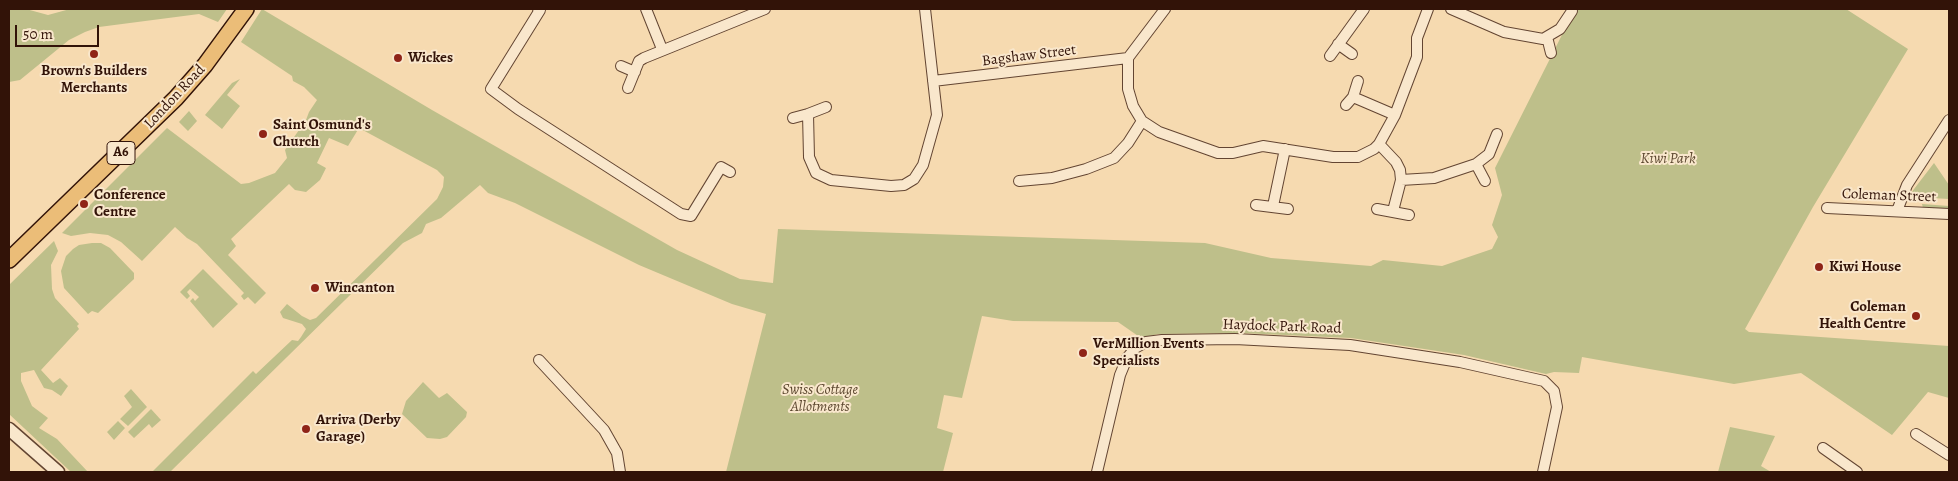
<!DOCTYPE html>
<html>
<head>
<meta charset="utf-8">
<style>
	body { margin:0 }
	#map { position:relative; width:1958px; height:481px; overflow:hidden; background:#f6dab0; font-family:Alegreya,serif }
	canvas { display:block }
	.frame { position:absolute; inset:0; border:10px solid #321308; pointer-events:none }
	.scale { position:absolute; left:15px; top:25px; width:84px; height:22px; box-sizing:border-box; border:2px solid #321308; border-top:0; padding-left:6px; font-size:15px; line-height:18px; white-space:nowrap; color:#321308; -webkit-text-stroke:4px #f9e7cc; paint-order:stroke }
</style>
</head>
<body>
<div id="map">
<canvas width="1958" height="481"></canvas>
<div class="frame"></div>
<div class="scale">50 m</div>
</div>
<script>
const ctx = document.querySelector('canvas').getContext('2d');
ctx.lineJoin = 'round';
function paint(path, color) { ctx.fillStyle = color; ctx.fill(path, 'evenodd'); }
const poly = rows => new Path2D(rows.map(r => 'M' + r).join(''));
function strokePath(path, color, width, dash) { ctx.strokeStyle = color; ctx.lineWidth = width; ctx.lineCap = dash ? 'butt' : 'round'; ctx.setLineDash(dash || []); ctx.stroke(path); }
function label(font, color, halo, rows, align = 'center') {
  ctx.font = font + ' Alegreya,serif'; ctx.lineWidth = 4; ctx.setLineDash([]); ctx.textBaseline = 'middle'; ctx.strokeStyle = halo; ctx.fillStyle = color; for (const [text, x, y, turn = 0] of rows) {
    ctx.save(); ctx.translate(x, y); ctx.rotate((+turn || 0) * Math.PI / 180); ctx.textAlign = isNaN(turn) ? turn : align; if (halo) ctx.strokeText(text, 0, 0); ctx.fillText(text, 0, 0); ctx.restore();
  }
}
paint(poly([
	[9,9,26,9,48,15,70,9,227,9,218,22,199,14,99,27,85,32,69,40,20,80,9,82],
	[262,9,432,110,677,250,740,279,773,283,778,229,1205,243,1271,258,1371,266,1383,260,1442,266,1492,249,1498,237,1492,225,1502,195,1495,168,1575,9,1846,9,1908,49,1813,207,1745,329,1749,332,1949,346,1949,398,1928,392,1892,435,1801,373,1734,384,1582,357,1579,373,1554,372,1546,374,1464,355,1351,338,1241,333,1158,334,1141,338,1118,322,1013,321,982,316,962,398,944,395,937,428,953,433,943,472,726,472,766,314,732,304,639,265,515,203,488,193,480,185,441,218,426,224,422,233,403,243,170,472,152,472,253,371,256,374,292,340,298,341,301,337,306,329,302,324,283,318,280,312,287,304,302,316,310,320,316,318,437,199,443,187,444,177,437,170,359,128,348,146,329,138,317,163,326,168,320,180,306,192,295,190,289,184,231,239,236,246,228,255,266,293,255,304,248,297,244,300,241,296,244,293,197,244,187,238,175,227,142,261,121,242,108,235,90,233,71,236,62,233,167,128,241,184,249,183,275,173,287,158,285,150,306,120,309,112,317,100,304,87,293,81,292,76,241,42],
	[240,79,227,95,240,106,222,129,205,115,232,83],
	[189,111,197,121,188,131,179,122],
	[1934,163,1949,185,1949,199,1913,197,1911,193],
	[1922,204,1949,206,1949,209,1923,208],
	[54,241,58,251,51,265,52,289,55,298,79,324,77,326,79,329,41,370,53,383,60,378,68,386,61,396,52,390,44,388,34,370,21,373,21,381,32,406,48,418,39,428,57,439,88,472,71,472,9,414,9,285],
	[92,243,101,243,110,248,134,273,134,279,98,313,92,311,88,314,64,288,61,271,66,256,73,249,79,245],
	[203,269,238,304,213,328,190,301,193,298,195,301,199,297,190,289,187,292,190,296,187,299,180,292],
	[423,382,439,398,447,393,467,412,466,417,447,437,440,439,427,438,402,414,406,401],
	[131,389,147,407,128,426,120,419,132,407,124,396],
	[151,409,161,420,152,428,149,424,134,438,128,432],
	[118,421,125,428,114,440,107,432],
	[1730,427,1775,436,1761,466,1771,472,1718,472]
]), '#bebf8a');
const minor = poly([
	[538,9,540,10,491,89,518,109,681,214,691,216,721,167,730,172],
	[646,9,662,49],
	[1451,9,1504,32,1543,39,1560,29,1572,11],
	[1547,37,1551,53],
	[1338,44,1352,54],
	[1330,56,1364,9],
	[1128,58,1128,89,1133,106,1142,121,1159,132,1218,153,1233,153,1263,146,1333,157,1358,157,1374,149,1379,144,1395,115,1417,57,1417,38,1428,9],
	[1128,58,1165,9],
	[621,66,635,72],
	[933,81,1128,58],
	[628,88,639,61,644,58,765,9],
	[1353,97,1395,115],
	[1346,105,1353,97,1358,81],
	[826,107,808,114,809,157,816,173,831,180,891,186,904,185,914,179,923,165,937,115,925,9],
	[793,118,808,114],
	[1379,144,1396,162,1400,170,1401,180,1393,211],
	[1476,164,1485,181],
	[1401,180,1434,178,1476,164,1489,154,1497,134],
	[1019,181,1052,178,1086,169,1114,158,1128,143,1142,121],
	[1256,205,1288,209],
	[1273,206,1285,149],
	[1827,208,1949,214],
	[1377,209,1409,215],
	[1897,211,1907,185,1949,120],
	[539,360,604,430,617,453,620,472],
	[1916,434,1949,455],
	[1823,448,1857,472],
	[1097,472,1120,375,1127,358,1135,348,1146,342,1162,340,1235,339,1350,345,1460,362,1544,381,1554,391,1557,407,1543,472]
]);
const tertiary = poly([
	[9,429,58,472]
]);
const primary = poly([
	[9,260,176,98,205,65,246,9]
]);
strokePath(minor, '#634532', 12);
strokePath(tertiary, '#634532', 15);
strokePath(primary, '#321308', 18);
strokePath(minor, '#f9e7cc', 10);
strokePath(tertiary, '#f9e7cc', 12);
strokePath(primary, '#ebbd78', 15);
for (const [x, y, r, color] of [
	[94,54,5,"#8f2418"],
	[398,58,5,"#8f2418"],
	[263,134,5,"#8f2418"],
	[84,204,5,"#8f2418"],
	[1819,267,5,"#8f2418"],
	[315,288,5,"#8f2418"],
	[1916,316,5,"#8f2418"],
	[1083,353,5,"#8f2418"],
	[306,429,5,"#8f2418"]
]) { const dot = new Path2D(); dot.arc(x, y, r, 0, 2 * Math.PI); ctx.fillStyle = color; ctx.fill(dot); strokePath(dot, '#f9e7cc', 2); }
for (const [x, y, w] of [
	[121,153,28]
]) { const box = new Path2D(); box.roundRect(x - w / 2, y - 11.5, w, 23, 4); ctx.fillStyle = '#f9e7cc'; ctx.fill(box); strokePath(box, '#321308', 1); }
label('bold 14px', '#321308', null, [
	["A6",121,153]
]);
label('15px', '#321308', '#f9e7cc', [
	["Bagshaw Street",1029,56,-7],
	["London Road",175,97,-47],
	["Coleman Street",1889,196,2],
	["Haydock Park Road",1282,327,2]
]);
label('bold 15px', '#321308', '#f9e7cc', [
	["Wickes",408,58],
	["Brown's Builders",94,71,"center"],
	["Merchants",94,88,"center"],
	["Saint Osmund's",273,125],
	["Church",273,142],
	["Conference",94,195],
	["Centre",94,212],
	["Kiwi House",1829,267],
	["Wincanton",325,288],
	["Coleman",1906,307,"right"],
	["Health Centre",1906,324,"right"],
	["VerMillion Events",1093,344],
	["Specialists",1093,361],
	["Arriva (Derby",316,420],
	["Garage)",316,437]
], 'left');
label('italic 15px', '#5c472f', '#f9e7cc', [
	["Kiwi Park",1668,159],
	["Swiss Cottage",820,390],
	["Allotments",820,407]
]);
</script>
</body>
</html>
